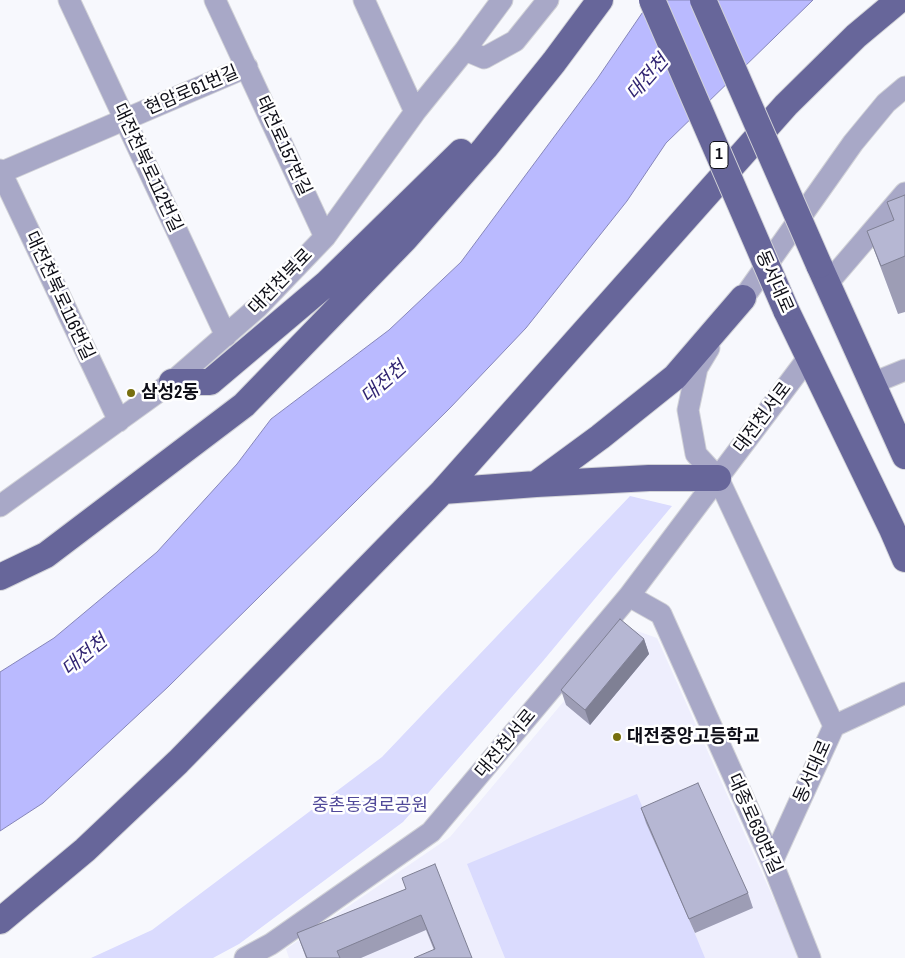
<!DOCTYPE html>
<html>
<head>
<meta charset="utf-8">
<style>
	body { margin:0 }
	canvas { display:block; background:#f7f8fd }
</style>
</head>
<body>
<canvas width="905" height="958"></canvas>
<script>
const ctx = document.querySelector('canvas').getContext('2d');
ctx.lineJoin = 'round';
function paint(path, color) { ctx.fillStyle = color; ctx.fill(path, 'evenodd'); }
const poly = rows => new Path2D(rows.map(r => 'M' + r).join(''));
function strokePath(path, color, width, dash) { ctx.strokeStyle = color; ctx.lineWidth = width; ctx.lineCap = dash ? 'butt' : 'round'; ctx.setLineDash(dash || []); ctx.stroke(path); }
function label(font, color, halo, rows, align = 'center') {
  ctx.font = font + ' "Archivo Narrow","Noto Sans KR",sans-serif'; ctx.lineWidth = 5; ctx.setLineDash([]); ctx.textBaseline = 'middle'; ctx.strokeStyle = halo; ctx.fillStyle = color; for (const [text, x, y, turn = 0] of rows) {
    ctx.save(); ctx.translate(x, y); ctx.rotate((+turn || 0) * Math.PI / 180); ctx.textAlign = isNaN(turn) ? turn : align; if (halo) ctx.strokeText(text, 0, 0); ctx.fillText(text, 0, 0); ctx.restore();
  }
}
paint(poly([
	[626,627,657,638,800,958,289,958,286,949,450,837]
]), '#eeeefd');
paint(poly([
	[630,496,672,506,543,661,403,822,239,944,213,958,91,958,152,930,382,757],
	[637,794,705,958,505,958,467,864]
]), '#dadbfe');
const water = poly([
	[651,0,813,0,666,143,627,201,526,328,450,408,168,687,43,803,0,831,0,672,54,638,157,552,237,464,271,419,389,330,461,262,597,79,651,0]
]);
paint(water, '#babaff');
strokePath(water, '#8686b9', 1);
const minor = poly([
	[69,0,226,336],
	[215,0,325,237],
	[364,0,415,112],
	[465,50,484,58,515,41,548,0],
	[0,170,119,421],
	[0,173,247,67],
	[828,283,905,193],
	[735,310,853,143,886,103,905,87],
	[709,348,697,368,688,410,696,454,718,478,834,726],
	[873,383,905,370],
	[0,506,172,382,258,307,325,237,415,112,465,50,502,0],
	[629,596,661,614,772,862,810,958],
	[772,862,834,726,905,693],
	[245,958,271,944,431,832,629,596,808,358]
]);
const major = poly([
	[819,265,905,456],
	[786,310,892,529,905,559],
	[172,382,210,382,326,284,461,152],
	[536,484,649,478,718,478],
	[443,491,536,484,600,437,675,377,743,298],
	[0,577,46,555,244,405,405,239,485,148,554,62,600,0],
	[0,921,85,850,178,762,443,491,786,105,856,36,899,0]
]);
strokePath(minor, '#d2d3d8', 23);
strokePath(major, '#d2d3d8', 28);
strokePath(minor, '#a8a8c7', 21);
strokePath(major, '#67669a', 26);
const majorBridge = poly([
	[652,0,786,310],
	[703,0,819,265]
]);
strokePath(majorBridge, '#d2d3d8', 28, []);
strokePath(majorBridge, '#67669a', 26);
paint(poly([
	[905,195,905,312,898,314,867,231,894,220,887,202],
	[644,639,649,654,590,725,566,705,561,690],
	[641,808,748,893,753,908,695,933,646,823],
	[406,889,472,958,434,950,426,930,361,958,306,958,297,933]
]), '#9d9db5');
paint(poly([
	[644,639,649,654,590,725,585,710]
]), '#7f8094');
const building = poly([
	[905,195,905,256,881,266,867,231,894,220,887,202,905,195],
	[620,619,644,639,585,710,561,690,620,619],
	[698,783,748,893,689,919,641,808,698,783],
	[435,864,472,958,414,958,435,949,421,915,337,951,340,958,307,958,297,933,406,889,402,878,435,864]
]);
paint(building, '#b6b7d3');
strokePath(building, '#7f8094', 1);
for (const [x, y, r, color] of [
	[131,393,5,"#776f0f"],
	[617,737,5,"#776f0f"]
]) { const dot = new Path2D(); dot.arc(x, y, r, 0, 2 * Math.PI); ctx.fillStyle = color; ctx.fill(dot); strokePath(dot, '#fff', 2); }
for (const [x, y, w] of [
	[719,155,18]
]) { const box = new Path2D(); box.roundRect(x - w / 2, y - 13.5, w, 27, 4); ctx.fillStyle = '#fff'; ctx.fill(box); strokePath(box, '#0e0e17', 1); }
label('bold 16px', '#0e0e17', null, [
	["1",719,155]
]);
label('18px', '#0e0e17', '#fff', [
	["현암로61번길",192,91,-23],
	["태전로157번길",283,146,65],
	["대전천북로112번길",147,168,65],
	["대전천북로",281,282,-46],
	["동서대로",774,282,66],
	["대전천북로116번길",59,296,65],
	["대전천서로",763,418,-53],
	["대전천서로",506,744,-50],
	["동서대로",813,772,-66],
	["대종로630번길",754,824,66]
]);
label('bold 18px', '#0e0e17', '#fff', [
	["삼성2동",141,393],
	["대전중앙고등학교",627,737]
], 'left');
label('18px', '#504999', '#fff', [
	["중촌동경로공원",370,806]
]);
label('italic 19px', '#322673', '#fff', [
	["대전천",648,78,-49],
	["대전천",384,383,-41],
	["대전천",85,656,-40]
]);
</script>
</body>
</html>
